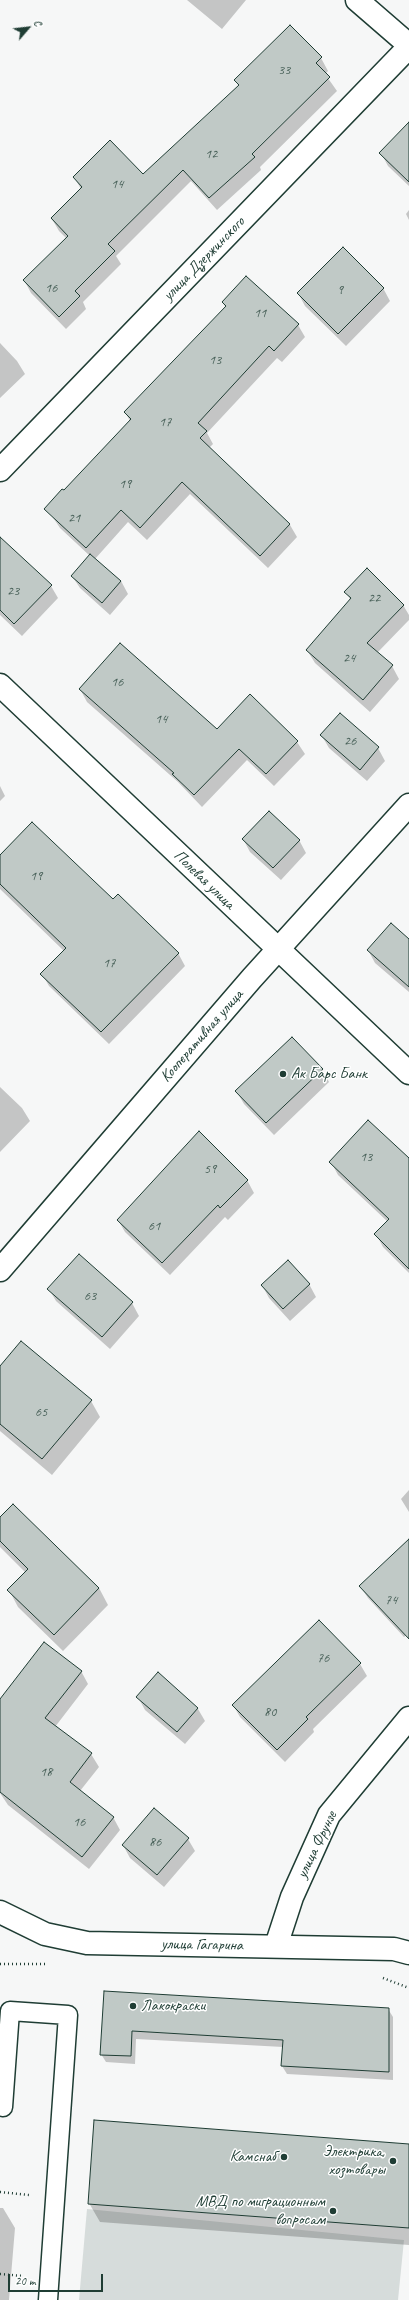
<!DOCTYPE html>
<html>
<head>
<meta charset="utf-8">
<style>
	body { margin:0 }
	#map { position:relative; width:409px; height:2300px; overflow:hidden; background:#f6f7f7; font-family:Caveat,sans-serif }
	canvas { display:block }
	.north { position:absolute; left:8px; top:8px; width:40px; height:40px; -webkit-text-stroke:3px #fff; paint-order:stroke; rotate:62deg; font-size:11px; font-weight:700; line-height:16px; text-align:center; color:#1f3d34 }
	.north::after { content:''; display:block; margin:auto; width:14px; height:18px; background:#1f3d34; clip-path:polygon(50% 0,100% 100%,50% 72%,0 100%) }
	.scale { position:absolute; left:8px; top:2274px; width:95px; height:18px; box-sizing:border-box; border:2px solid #1f3d34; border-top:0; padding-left:5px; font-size:12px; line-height:14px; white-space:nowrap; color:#1f3d34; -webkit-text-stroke:3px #fff; paint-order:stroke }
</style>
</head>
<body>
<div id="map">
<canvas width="409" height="2300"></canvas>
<div class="north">С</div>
<div class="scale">20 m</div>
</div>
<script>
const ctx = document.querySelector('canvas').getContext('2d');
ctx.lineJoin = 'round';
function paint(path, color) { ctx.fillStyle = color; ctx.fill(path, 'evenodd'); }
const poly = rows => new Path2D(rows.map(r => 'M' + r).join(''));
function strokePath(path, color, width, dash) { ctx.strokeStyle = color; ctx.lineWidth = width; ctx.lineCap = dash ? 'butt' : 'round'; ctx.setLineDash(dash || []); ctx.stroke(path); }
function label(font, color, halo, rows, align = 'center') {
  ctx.font = font + ' Caveat,sans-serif'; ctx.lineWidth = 3; ctx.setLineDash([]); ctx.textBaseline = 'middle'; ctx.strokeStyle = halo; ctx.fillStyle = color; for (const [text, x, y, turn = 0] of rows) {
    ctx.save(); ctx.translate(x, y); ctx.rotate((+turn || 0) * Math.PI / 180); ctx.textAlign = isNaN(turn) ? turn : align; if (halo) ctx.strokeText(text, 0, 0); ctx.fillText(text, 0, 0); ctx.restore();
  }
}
paint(poly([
	[87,2209,404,2240,398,2300,79,2300]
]), '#d6dcdb');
paint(poly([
	[187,0,246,0,222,29],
	[290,27,321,58,328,71,325,74,337,91,260,167,261,170,217,210,191,181,116,256,121,264,83,302,86,309,66,329,31,293,24,280,67,239,59,231,52,219,81,189,74,177,143,175,239,87,236,81],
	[409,124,409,186,388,166,381,153],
	[409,210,409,220,406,214],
	[383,288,390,301,346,346,305,306,298,293],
	[223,303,298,325,305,337,282,362,277,358,207,433,213,444,209,448,290,525,297,537,268,568,190,494,147,540,128,522,95,559,121,581,128,594,110,615,80,588,72,576,90,556,60,528,52,516,130,421,125,412,226,308],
	[0,343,17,361,25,374,0,398],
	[0,557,51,586,58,598,22,636,0,615],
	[346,592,403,605,409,615,409,620,377,653,392,666,399,679,370,712,315,663,307,650,351,601],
	[80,689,217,730,250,696,297,742,305,754,274,786,247,760,202,807,178,782,87,702],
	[340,715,378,748,385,761,367,781,329,748,322,736],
	[0,786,5,796,0,801],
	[243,839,299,840,306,853,281,880,250,852],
	[0,857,113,900,178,953,185,966,109,1044,49,986,42,974,64,951,0,889],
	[409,940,409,992,375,963,368,950],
	[322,1069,329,1082,274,1135,244,1104,237,1092],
	[0,1087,22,1108,30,1121,0,1152],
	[331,1162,409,1165,409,1273,383,1247,376,1234,388,1222,338,1175],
	[247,1180,254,1193,228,1220,225,1217,170,1275,125,1232,118,1220],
	[79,1255,132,1303,139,1316,110,1349,56,1301,49,1289],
	[309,1284,316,1297,290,1321,269,1298,262,1285],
	[0,1367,91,1401,100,1417,52,1475,0,1431],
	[409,1490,409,1512,401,1499],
	[13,1506,99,1588,108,1605,63,1651,18,1607,9,1590,26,1573,0,1547,0,1519],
	[409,1540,409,1633,404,1637,368,1598,360,1586],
	[360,1664,367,1676,313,1729,314,1732,285,1762,240,1717,233,1705],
	[81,1671,88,1684,55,1727,91,1754,99,1767,80,1791,113,1817,120,1830,89,1869,8,1805,0,1793,0,1701],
	[158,1674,198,1709,205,1721,185,1744,145,1710,138,1697],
	[188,1839,195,1851,164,1887,130,1858,123,1845],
	[105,1993,388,2009,393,2017,393,2080,287,2074,282,2066,283,2047,136,2039,135,2064,106,2062,101,2054],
	[409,2145,409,2245,100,2222,89,2203],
	[0,2208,3,2208,15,2228,9,2300,0,2300]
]), '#0003');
const building = poly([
	[290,25,322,57,316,63,330,77,252,154,255,157,209,198,183,170,108,244,115,251,75,291,80,296,59,317,23,280,68,236,51,218,82,187,73,177,110,140,143,174,239,85,234,80,290,25],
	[409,122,409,182,379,153,409,122],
	[343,247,384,288,338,334,297,293,343,247],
	[246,276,299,324,274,351,269,346,198,423,207,431,200,438,290,524,260,556,182,482,140,528,121,510,86,548,44,509,62,489,64,490,131,419,124,412,226,306,222,302,246,276],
	[0,537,52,585,14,624,0,610,0,537],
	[90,554,121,581,102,603,71,576,90,554],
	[367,568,404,605,367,643,393,665,363,700,306,650,351,598,344,592,367,568],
	[120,643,217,729,250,694,298,741,266,774,239,749,194,795,172,774,174,773,79,689,120,643],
	[340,713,379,747,360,770,320,735,340,713],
	[269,811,300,840,273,868,242,839,269,811],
	[32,822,113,899,118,894,179,953,101,1032,40,974,66,948,0,884,0,855,32,822],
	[391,923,409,939,409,987,367,950,391,923],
	[292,1037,323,1069,266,1123,235,1091,292,1037],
	[368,1120,409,1158,409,1269,374,1234,389,1219,329,1162,368,1120],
	[199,1131,248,1180,220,1208,218,1205,162,1263,117,1220,199,1131],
	[79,1254,133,1302,102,1337,47,1289,79,1254],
	[288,1260,310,1284,283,1309,261,1285,288,1260],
	[21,1341,92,1400,42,1459,0,1424,0,1366,21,1341],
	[13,1504,99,1588,54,1635,7,1590,28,1569,0,1541,0,1517,13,1504],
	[409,1539,409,1639,359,1586,409,1539],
	[319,1620,361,1663,306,1717,308,1719,277,1750,232,1705,319,1620],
	[44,1642,82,1671,45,1718,92,1753,70,1782,114,1817,82,1857,0,1792,0,1699,44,1642],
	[158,1672,198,1708,177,1732,136,1697,158,1672],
	[154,1808,189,1838,157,1875,122,1845,154,1808],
	[104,1991,389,2008,389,2072,281,2066,283,2040,132,2031,131,2056,100,2055,104,1991],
	[94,2120,409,2144,409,2228,88,2204,94,2120]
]);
paint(building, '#c0c9c6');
strokePath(building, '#1f3d34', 1);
const lane = poly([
	[3,2107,10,2011,68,2015,48,2300]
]);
const street = poly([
	[357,0,409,45],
	[0,470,409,47],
	[0,1270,252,978,409,805],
	[276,1946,292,1897,329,1815,409,1718]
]);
const secondary = poly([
	[0,685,409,1073],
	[0,1912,45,1934,87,1943,394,1949,409,1953]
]);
strokePath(lane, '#1f3d34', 21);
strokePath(street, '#1f3d34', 25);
strokePath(secondary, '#1f3d34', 25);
strokePath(poly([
	[0,1964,45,1964],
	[383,1978,409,1988],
	[0,2192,29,2195],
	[0,2274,23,2276]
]), '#1f3d34', 2.5, [1, 3]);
strokePath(lane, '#fff', 18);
strokePath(street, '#fff', 22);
strokePath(secondary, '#fff', 22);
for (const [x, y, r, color] of [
	[283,1074,4,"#1f3d34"],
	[133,2006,4,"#1f3d34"],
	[284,2157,4,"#1f3d34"],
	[393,2161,4,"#1f3d34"],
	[333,2211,4,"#1f3d34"]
]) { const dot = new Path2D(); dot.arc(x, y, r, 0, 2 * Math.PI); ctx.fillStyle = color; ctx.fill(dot); strokePath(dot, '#fff', 1.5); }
label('14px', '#476058', null, [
	["33",284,70],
	["12",211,154],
	["14",117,184],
	["16",51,288],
	["9",340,290],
	["11",260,313],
	["13",215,360],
	["17",165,422],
	["19",125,484],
	["21",74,518],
	["23",13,591],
	["22",374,598],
	["24",349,658],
	["16",117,682],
	["14",161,719],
	["26",350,741],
	["19",36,876],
	["17",109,963],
	["13",366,1157],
	["59",210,1169],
	["61",154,1226],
	["63",90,1296],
	["65",41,1412],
	["74",391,1600],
	["76",323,1658],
	["80",270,1712],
	["18",46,1772],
	["16",79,1822],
	["86",155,1842]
]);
label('16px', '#1f3d34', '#fff', [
	["улица Дзержинского",204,259,-46],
	["Полевая улица",204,880,44],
	["Кооперативная улица",202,1036,-49],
	["улица Фрунзе",317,1845,-64],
	["улица Гагарина",202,1945,1]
]);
label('16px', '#1f3d34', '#fff', [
	["Ак Барс Банк",291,1074,"left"],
	["Лакокраски",141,2006,"left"],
	["Электрика,",385,2152],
	["хозтовары",385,2170],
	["Камснаб",276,2157],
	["МВД по миграционным",325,2202],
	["вопросам",325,2220]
], 'right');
</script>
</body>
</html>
